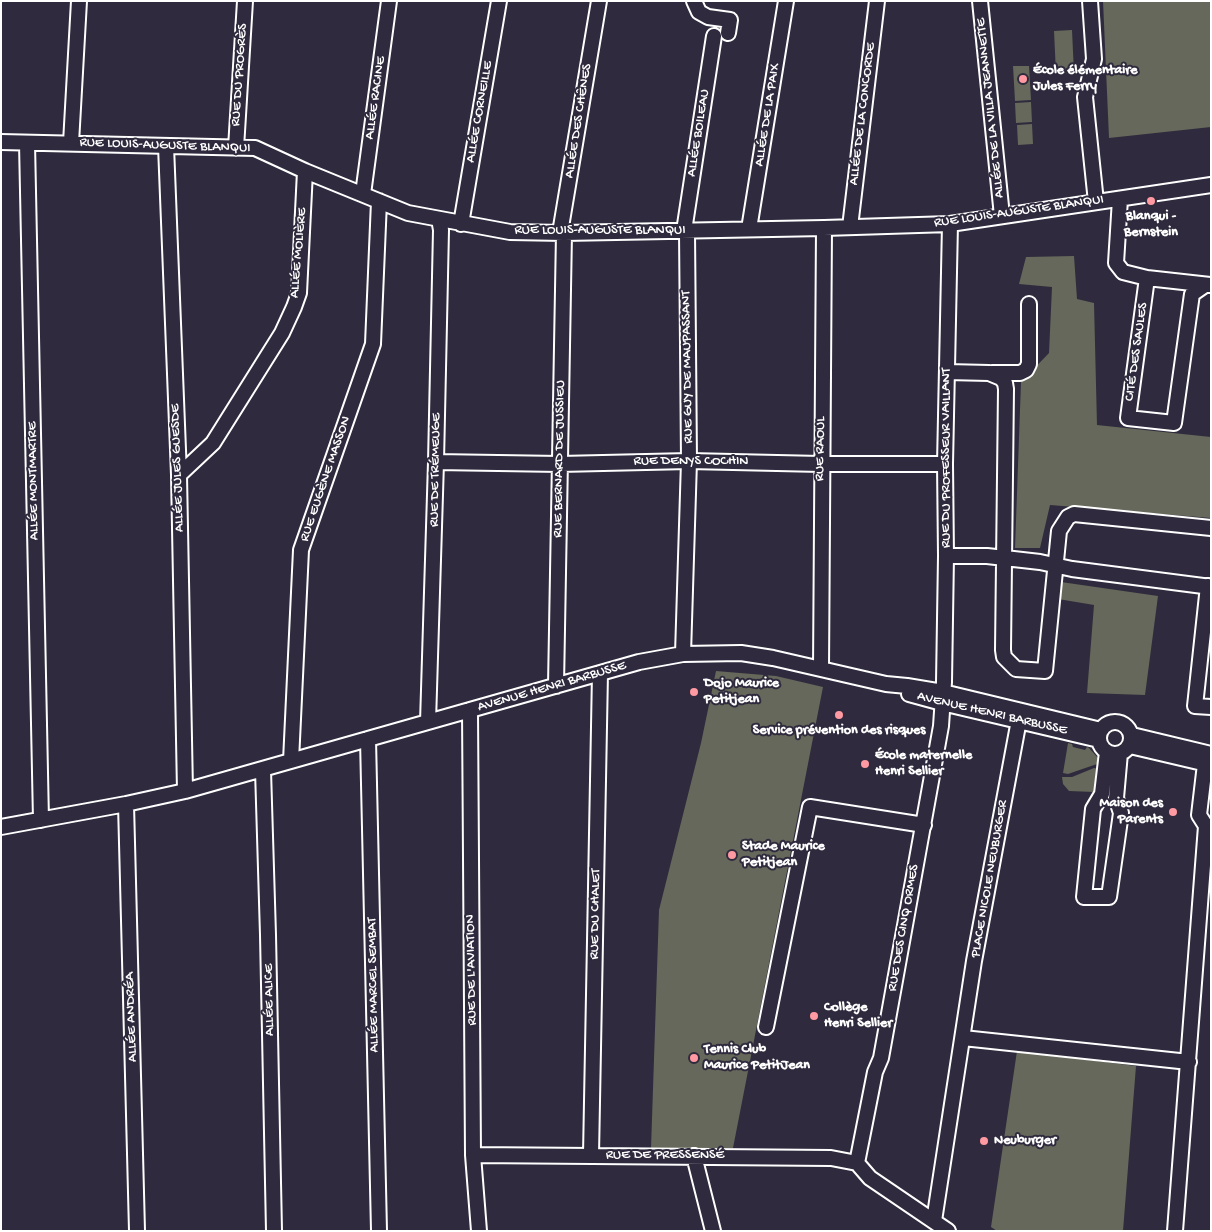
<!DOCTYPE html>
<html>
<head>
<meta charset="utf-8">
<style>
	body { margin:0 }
	#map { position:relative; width:1212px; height:1232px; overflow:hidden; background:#2f2a3d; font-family:"Gochi Hand",sans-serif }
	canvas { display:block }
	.frame { position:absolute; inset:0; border:2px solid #fff; pointer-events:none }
</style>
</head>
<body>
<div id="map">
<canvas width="1212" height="1232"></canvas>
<div class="frame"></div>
</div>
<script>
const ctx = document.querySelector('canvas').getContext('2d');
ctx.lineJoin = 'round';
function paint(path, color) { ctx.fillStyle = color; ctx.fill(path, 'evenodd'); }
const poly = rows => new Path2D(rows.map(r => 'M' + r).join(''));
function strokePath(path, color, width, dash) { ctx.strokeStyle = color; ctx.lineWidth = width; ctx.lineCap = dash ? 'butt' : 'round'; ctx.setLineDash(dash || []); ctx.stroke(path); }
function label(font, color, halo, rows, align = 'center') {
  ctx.font = font + ' "Gochi Hand",sans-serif'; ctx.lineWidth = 4; ctx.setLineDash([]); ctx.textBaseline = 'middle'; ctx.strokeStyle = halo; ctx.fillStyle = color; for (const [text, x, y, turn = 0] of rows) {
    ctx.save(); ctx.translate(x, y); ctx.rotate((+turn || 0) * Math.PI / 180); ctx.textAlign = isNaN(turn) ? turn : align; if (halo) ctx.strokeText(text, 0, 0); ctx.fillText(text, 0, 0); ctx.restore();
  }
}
paint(poly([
	[1103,1,1211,1,1211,127,1109,138],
	[1072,30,1074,73,1056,74,1054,31],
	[1013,66,1029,66,1031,100,1015,101],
	[1031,102,1032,122,1016,123,1015,103],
	[1032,124,1033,144,1018,145,1017,125],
	[1074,256,1077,299,1094,303,1097,425,1211,437,1211,518,1050,505,1040,548,1015,548,1021,382,1049,353,1052,287,1019,284,1026,257],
	[1061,582,1158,596,1145,695,1087,693,1094,605,1058,599],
	[716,671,776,676,823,687,733,1148,651,1148,659,910,701,743],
	[1068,743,1072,744,1073,747,1085,750,1087,747,1089,748,1098,758,1097,764,1068,774,1063,773],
	[1094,768,1100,769,1098,786,1094,792,1069,791,1063,784,1062,777,1072,777],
	[1017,1051,1136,1066,1123,1231,997,1231,991,1227]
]), '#65685a');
const minor = poly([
	[694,1,699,12,708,17,730,20,728,33],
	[980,1,1002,216],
	[1090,1,1094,59,1085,97,1096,202],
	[1,142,255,148,305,171,408,213,510,232,564,233,824,228,950,224,1211,185],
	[27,143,41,820],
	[71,143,79,1],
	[166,146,179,475,185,791],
	[236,148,245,1],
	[363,194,389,1],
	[1120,199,1116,263,1123,272,1147,278,1210,285],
	[461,224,499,1],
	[850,227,877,1],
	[749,229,786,1],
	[684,231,714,36],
	[560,233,599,1],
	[1147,278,1128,418,1174,423,1192,294,1205,285],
	[947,372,989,373,1001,378,1005,383,1006,389,1003,650,1004,657,1016,669,1045,671,1059,531,1068,517,1074,514,1211,528],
	[992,373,1020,373,1026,370,1029,364,1029,304],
	[436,462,560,464,689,461,821,464,945,464],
	[179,475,213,443,282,333,294,307,299,293,305,171],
	[946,556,987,556,1040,562,1072,569,1211,587],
	[1208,586,1195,706,1211,707],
	[683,654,689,461,687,231],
	[821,669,824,228],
	[556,686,564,233],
	[909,694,942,703,1099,740],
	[470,710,473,1155,479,1231],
	'1099 738a16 16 0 1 1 32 0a16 16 0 1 1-32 0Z',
	[428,722,436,462,441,230,439,219],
	[1132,735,1211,754],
	[368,739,379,1231],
	[1130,746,1211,765],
	[1107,752,1102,794,1093,809,1084,897,1109,897,1121,813,1116,798,1120,753],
	[291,761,301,550,373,344,379,201],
	[263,770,268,935,274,1231],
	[126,804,137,1231],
	[1,827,126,804,185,791,639,662,683,654,741,653,773,658,886,684,907,686,943,692,1101,730],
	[766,1027,810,807,924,825],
	[963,1038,1189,1062],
	[473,1155,831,1158,857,1163],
	[591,1155,600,673],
	[694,1156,713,1231],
	[857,1163,875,1072,881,1058,941,726,944,682,946,556,945,464,950,224],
	[857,1163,870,1178,948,1231],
	[934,1221,974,961,1019,720],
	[1175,1231,1206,826,1199,815,1205,764]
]);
strokePath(minor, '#fff', 18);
strokePath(minor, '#2f2a3d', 14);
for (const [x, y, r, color] of [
	[1023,79,5,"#ff9aa2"],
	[1151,201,5,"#ff9aa2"],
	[694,692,5,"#ff9aa2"],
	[839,715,5,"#ff9aa2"],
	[865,764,5,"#ff9aa2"],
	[1173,812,5,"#ff9aa2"],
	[732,855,5,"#ff9aa2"],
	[814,1016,5,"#ff9aa2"],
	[694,1058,5,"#ff9aa2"],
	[984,1141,5,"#ff9aa2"]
]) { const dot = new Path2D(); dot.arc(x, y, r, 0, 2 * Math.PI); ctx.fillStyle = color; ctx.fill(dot); strokePath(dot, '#2f2a3d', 2); }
label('bold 14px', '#fff', '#2f2a3d', [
	["École élémentaire",1033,71],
	["Jules Ferry",1033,87],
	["Blanqui -",1151,217,"center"],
	["Bernstein",1151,233,"center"],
	["Dojo Maurice",704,684],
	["Petitjean",704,700],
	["Service prévention des risques",839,731,"center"],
	["École maternelle",875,756],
	["Henri Sellier",875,772],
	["Maison des",1163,804,"right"],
	["Parents",1163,820,"right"],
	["Stade Maurice",742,847],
	["Petitjean",742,863],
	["Collège",824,1008],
	["Henri Sellier",824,1024],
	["Tennis Club",704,1050],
	["Maurice PetitJean",704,1066],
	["Neuburger",994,1141]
], 'left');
label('14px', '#fff', '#2f2a3d', [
	["RUE DU PROGRÈS",240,75,-86],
	["ALLÉE RACINE",376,98,-82],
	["ALLÉE DE LA VILLA JEANNETTE",991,108,-96],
	["ALLÉE CORNEILLE",480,112,-80],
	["ALLÉE DE LA CONCORDE",863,114,-83],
	["ALLÉE DE LA PAIX",768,115,-81],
	["ALLÉE DES CHÊNES",579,121,-81],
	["ALLÉE BOILEAU",699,133,-81],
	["RUE LOUIS-AUGUSTE BLANQUI",165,146,2],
	["RUE LOUIS-AUGUSTE BLANQUI",1019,212,-8],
	["RUE LOUIS-AUGUSTE BLANQUI",600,231],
	["ALLÉE MOLIÈRE",299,253,-85],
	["CITÉ DES SAULES",1137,352,-82],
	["RUE GUY DE MAUPASSANT",688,367,-91],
	["RUE RAOUL",821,449,-89],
	["RUE DU PROFESSEUR VAILLANT",947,458,-90],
	["RUE BERNARD DE JUSSIEU",560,459,-89],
	["RUE DENYS COCHIN",691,462],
	["ALLÉE JULES GUESDE",178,468,-92],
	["RUE DE TRÉMEUGE",436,470,-89],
	["RUE EUGÈNE MASSON",326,479,-71],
	["ALLÉE MONTMARTRE",34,481,-91],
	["AVENUE HENRI BARBUSSE",552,687,-16],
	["AVENUE HENRI BARBUSSE",992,714,13],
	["PLACE NICOLE NEUBURGER",990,879,-80],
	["RUE DU CHALET",596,914,-89],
	["RUE DES CINQ ORMES",904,928,-80],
	["RUE DE L'AVIATION",472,970,-91],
	["ALLÉE MARCEL SEMBAT",374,985,-91],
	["ALLÉE ALICE",270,1000,-91],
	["ALLÉE ANDRÉA",132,1017,-92],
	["RUE DE PRESSENSÉ",665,1156]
]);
</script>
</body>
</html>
